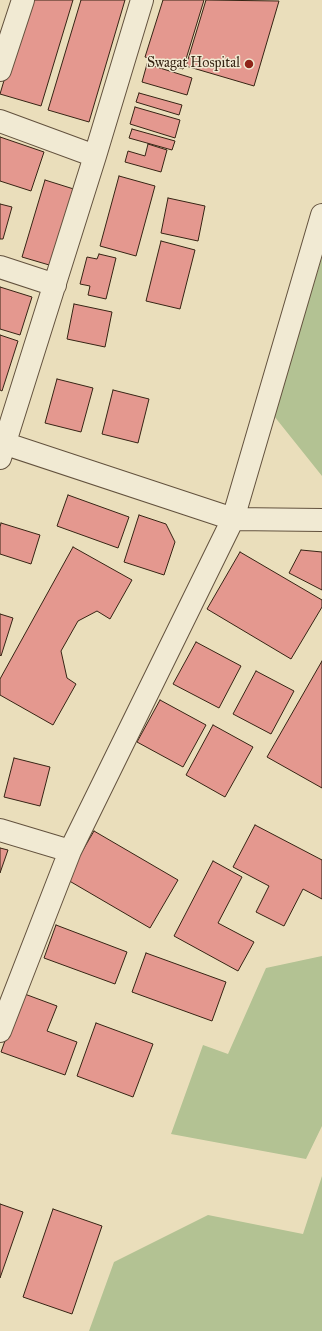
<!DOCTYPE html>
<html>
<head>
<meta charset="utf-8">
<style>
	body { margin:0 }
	canvas { display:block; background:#eadebb }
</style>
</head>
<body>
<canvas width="322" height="1331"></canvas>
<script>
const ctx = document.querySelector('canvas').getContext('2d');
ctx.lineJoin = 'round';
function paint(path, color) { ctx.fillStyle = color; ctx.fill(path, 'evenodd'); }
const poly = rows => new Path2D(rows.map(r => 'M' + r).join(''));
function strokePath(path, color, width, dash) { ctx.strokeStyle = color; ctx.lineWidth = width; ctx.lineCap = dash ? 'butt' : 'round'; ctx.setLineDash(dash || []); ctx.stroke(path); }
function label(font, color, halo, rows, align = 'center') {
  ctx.font = font + ' "IM FELL Great Primer",serif'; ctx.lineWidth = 3; ctx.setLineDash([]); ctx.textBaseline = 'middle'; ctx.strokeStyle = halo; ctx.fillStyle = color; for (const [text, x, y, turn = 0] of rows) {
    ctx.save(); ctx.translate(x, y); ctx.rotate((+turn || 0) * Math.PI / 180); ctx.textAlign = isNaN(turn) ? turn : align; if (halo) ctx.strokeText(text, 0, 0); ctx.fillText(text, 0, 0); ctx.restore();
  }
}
paint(poly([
	[322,257,322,476,274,416],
	[322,956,322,1126,306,1159,171,1134,203,1045,228,1054,266,968],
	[322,1176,322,1331,89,1331,114,1262,208,1215,303,1234]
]), '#b3c293');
const building = poly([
	[28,0,73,0,41,106,0,94,28,0],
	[81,0,125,0,89,122,48,110,81,0],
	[163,0,204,0,183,69,145,57,163,0],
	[206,0,279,1,254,86,186,66,206,0],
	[147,64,192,78,187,95,142,82,147,64],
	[139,93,182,105,179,115,136,102,139,93],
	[135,107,180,120,175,138,130,124,135,107],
	[132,129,175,141,172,150,129,138,132,129],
	[0,137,44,152,31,191,0,181,0,137],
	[148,144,167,150,161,172,125,162,128,151,145,156,148,144],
	[119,176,155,186,136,256,100,246,119,176],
	[45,180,80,191,56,267,22,257,45,180],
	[168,198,205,206,198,241,161,233,168,198],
	[0,204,12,207,3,239,0,239,0,204],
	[161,241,195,250,180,309,146,301,161,241],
	[99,254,116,258,106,299,88,295,90,286,80,284,87,257,97,259,99,254],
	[0,287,32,297,20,335,0,329,0,287],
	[74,304,112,312,105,347,67,339,74,304],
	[0,335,18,341,2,391,0,390,0,335],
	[57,379,93,388,81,432,45,423,57,379],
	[113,390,149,399,138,443,102,434,113,390],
	[68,495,129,517,118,548,57,526,68,495],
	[139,515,166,524,175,542,164,575,124,562,139,515],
	[1,523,40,535,31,564,0,554,0,527,1,523],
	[73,547,132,580,110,619,97,611,78,621,61,651,67,678,76,684,53,725,0,695,0,679,73,547],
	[301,550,322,552,322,590,289,573,301,550],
	[240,552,322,600,322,607,291,659,207,609,240,552],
	[0,614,13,618,1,656,0,655,0,614],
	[196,642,241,666,219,708,173,684,196,642],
	[322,661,322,788,267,757,322,661],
	[256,671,294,691,271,734,233,714,256,671],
	[160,700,206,725,183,767,137,742,160,700],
	[213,725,253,747,225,797,186,775,213,725],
	[14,758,50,767,40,806,4,797,14,758],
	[255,825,322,860,322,899,303,889,284,926,256,912,269,886,233,867,255,825],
	[94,831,178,880,150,928,66,879,94,831],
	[0,848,8,850,0,873,0,848],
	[213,861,242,877,218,923,254,942,238,971,174,936,213,861],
	[56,925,127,952,115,984,44,958,56,925],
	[146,953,226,982,212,1021,132,992,146,953],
	[22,993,57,1006,47,1031,77,1042,65,1075,1,1052,22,993],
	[96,1023,153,1044,133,1097,77,1076,96,1023],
	[0,1204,23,1212,0,1278,0,1204],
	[53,1209,102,1226,72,1314,23,1297,53,1209]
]);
paint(building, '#e4988f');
strokePath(building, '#362414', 1);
const minor = poly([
	[0,70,23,0],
	[0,121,95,156],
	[0,267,55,285],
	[0,442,233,519,322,520],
	[0,458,95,156,142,0],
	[0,830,70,851],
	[0,1031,70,851,233,519,322,215]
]);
strokePath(minor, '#63523e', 24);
strokePath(minor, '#f1ead3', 22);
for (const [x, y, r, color] of [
	[249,64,5,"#8f2418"]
]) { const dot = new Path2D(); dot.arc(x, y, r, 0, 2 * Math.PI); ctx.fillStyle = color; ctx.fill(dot); strokePath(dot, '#f1ead3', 1.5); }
label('14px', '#362414', '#f1ead3', [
	["Swagat Hospital",240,64]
], 'right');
</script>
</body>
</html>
